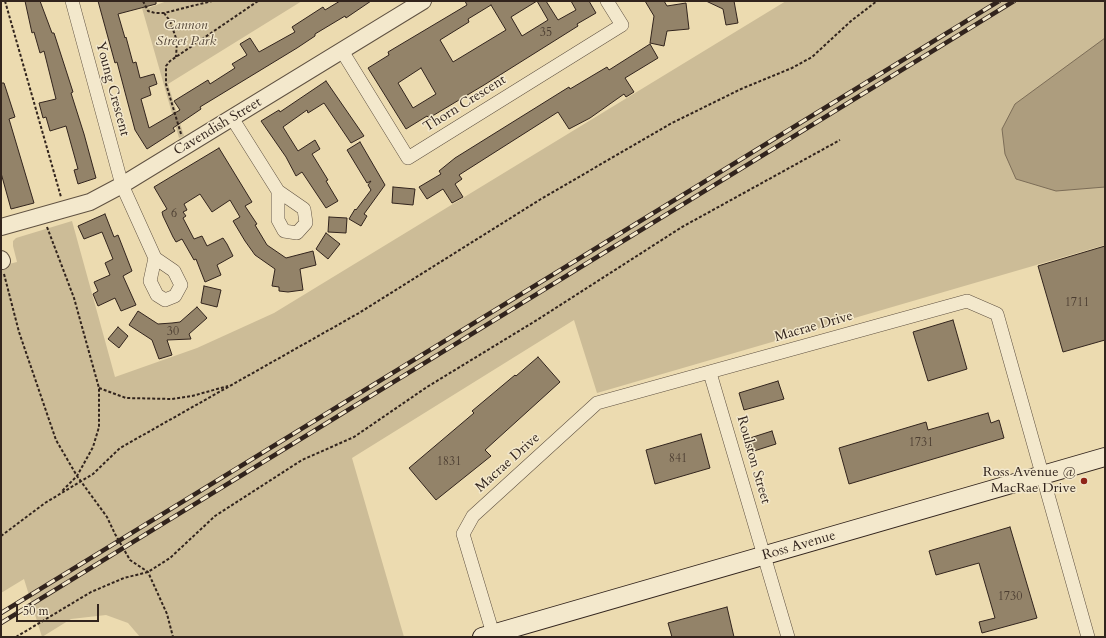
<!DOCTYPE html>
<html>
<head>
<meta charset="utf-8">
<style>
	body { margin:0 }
	#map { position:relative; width:1106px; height:638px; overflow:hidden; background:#ecdbb0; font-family:Cardo,serif }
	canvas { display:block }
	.frame { position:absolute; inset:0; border:2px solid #32241d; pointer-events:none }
	.scale { position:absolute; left:16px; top:604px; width:83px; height:18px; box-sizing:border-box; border:2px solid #32241d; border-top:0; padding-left:5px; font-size:12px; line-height:14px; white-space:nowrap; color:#32241d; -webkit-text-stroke:3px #f3e8cc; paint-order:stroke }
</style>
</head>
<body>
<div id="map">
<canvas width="1106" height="638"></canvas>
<div class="frame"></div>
<div class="scale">50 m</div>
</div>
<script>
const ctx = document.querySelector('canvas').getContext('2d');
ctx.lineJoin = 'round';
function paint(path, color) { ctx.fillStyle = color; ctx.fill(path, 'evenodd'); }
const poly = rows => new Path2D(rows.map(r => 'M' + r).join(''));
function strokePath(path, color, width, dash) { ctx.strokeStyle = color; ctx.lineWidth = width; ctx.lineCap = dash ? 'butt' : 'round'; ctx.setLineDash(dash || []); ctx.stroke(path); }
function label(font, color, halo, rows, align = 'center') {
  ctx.font = font + ' Cardo,serif'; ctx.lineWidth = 3; ctx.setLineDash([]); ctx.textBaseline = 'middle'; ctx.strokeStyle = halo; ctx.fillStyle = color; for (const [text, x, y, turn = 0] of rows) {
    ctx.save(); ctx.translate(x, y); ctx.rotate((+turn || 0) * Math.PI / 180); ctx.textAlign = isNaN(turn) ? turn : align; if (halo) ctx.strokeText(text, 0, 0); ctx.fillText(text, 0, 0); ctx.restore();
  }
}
paint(poly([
	[140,1,145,1,148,8,167,1,302,1,168,84,184,136,179,138],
	[786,1,1105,1,1105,245,597,393,574,320,352,458,404,637,140,637,128,623,106,615,71,619,42,637,24,579,1,593,1,266,17,262,13,246,13,241,16,238,72,221,115,377,197,348,274,313]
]), '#ccbc97');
const water = poly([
	[1105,38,1105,187,1056,191,1016,179,1005,154,1002,129,1015,104,1105,38]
]);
paint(water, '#ad9d7e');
strokePath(water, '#7c6d57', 1);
const building = poly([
	[25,1,40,1,52,33,54,33,73,92,71,93,84,134,96,178,78,184,74,170,78,169,66,126,50,131,46,117,43,118,39,103,56,99,44,51,40,53,34,32,32,33,25,1],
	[98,1,156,1,156,4,118,14,125,38,126,37,133,63,136,62,140,78,154,74,157,84,149,87,151,95,141,99,149,128,180,110,174,101,208,80,210,84,235,68,232,64,247,55,240,44,250,38,259,52,295,32,292,27,323,7,325,10,340,1,371,1,346,18,345,16,315,34,315,36,297,48,200,107,201,109,173,128,175,131,147,149,135,130,117,62,115,63,98,1],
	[465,1,546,1,558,20,576,10,571,1,589,1,596,13,577,24,578,26,484,85,429,118,427,116,406,129,368,68,389,55,388,52,467,5,465,1],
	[537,1,548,20,522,36,511,17,537,1],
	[491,5,506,30,453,62,440,40,469,22,468,19,491,5],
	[421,68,436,94,413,108,398,83,421,68],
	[645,1,664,1,667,6,686,3,689,29,667,31,664,46,650,43,654,16,645,1],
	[706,1,734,1,738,23,726,25,723,9,706,1],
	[650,44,658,58,625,78,634,92,626,97,624,94,590,118,569,129,558,112,459,175,462,179,455,184,463,197,452,203,443,189,427,199,419,187,441,174,439,171,455,158,569,87,570,89,607,67,609,70,650,44],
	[326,81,364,136,351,143,324,103,308,113,307,110,283,127,298,151,315,140,320,149,312,154,328,180,326,181,338,201,326,208,302,172,296,176,286,157,261,121,279,110,280,112,326,81],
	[1,83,4,83,15,117,9,119,34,203,11,209,1,173,1,83],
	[360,142,385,185,364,214,367,216,361,226,349,219,355,209,356,210,371,190,368,185,371,181,367,183,347,150,360,142],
	[219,148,252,202,245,206,257,224,255,225,267,245,286,258,313,251,316,265,300,269,303,290,288,292,279,291,279,287,272,286,275,269,255,255,245,241,233,221,240,217,230,200,212,212,200,194,184,204,187,210,183,212,186,216,183,218,194,239,202,236,207,246,223,238,227,244,233,256,217,265,221,275,205,282,196,259,194,260,182,239,176,242,173,237,163,216,162,212,167,209,154,187,219,148],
	[393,187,415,189,413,205,392,203,393,187],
	[105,214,114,237,118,235,132,271,123,276,136,305,121,311,115,298,98,306,93,294,98,291,94,282,110,275,105,263,113,259,102,232,84,239,78,226,105,214],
	[329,217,347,218,346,233,328,232,329,217],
	[326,233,340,244,328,259,316,249,326,233],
	[1105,246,1105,340,1063,352,1038,266,1105,246],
	[204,286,221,290,217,307,201,303,204,286],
	[197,307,207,318,189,334,191,339,167,340,172,355,159,359,152,340,129,325,138,311,158,324,172,323,180,322,197,307],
	[953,320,967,369,928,381,913,332,953,320],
	[118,327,128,336,119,348,108,339,118,327],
	[538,357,560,382,485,450,491,456,436,500,409,468,474,413,472,411,515,375,516,376,538,357],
	[778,381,784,399,744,410,739,393,778,381],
	[988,413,991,423,999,420,1004,438,849,484,839,448,926,422,928,430,988,413],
	[772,431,776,444,754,451,750,438,772,431],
	[701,434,710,468,655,484,646,450,701,434],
	[1010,527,1037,618,982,633,979,622,995,618,979,563,936,575,929,551,1010,527],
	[727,607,734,637,672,637,668,623,727,607]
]);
paint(building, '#938369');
strokePath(building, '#32241d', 1);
const minor = poly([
	[72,1,122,185,155,258,174,271,181,285,175,296,165,300,157,295,150,281,155,258],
	[342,51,408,158,622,25,607,1],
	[232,118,278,191,304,209,306,223,297,233,284,231,278,220,278,191],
	[710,373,788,637],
	[494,637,463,534,473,516,597,403,967,301,997,314,1088,637]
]);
const tertiary = poly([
	[1,227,90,202,122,185,423,1],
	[1,259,2,261]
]);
const secondary = poly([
	[482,637,1105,457]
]);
strokePath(minor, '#605242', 14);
strokePath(tertiary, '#605242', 18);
strokePath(secondary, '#32241d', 20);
strokePath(poly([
	[5,1,61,197],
	[143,1,148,11,155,13,164,13,212,1],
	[164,13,170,21,177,41,176,57],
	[181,134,166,84,166,66,170,61,258,1],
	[47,227,74,298,99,388,99,427,93,447,77,476,62,491],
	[4,274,19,332,56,440,77,476,107,517,115,534,130,560,148,572,167,614,173,637],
	[99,388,126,398,172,399,192,396,228,386],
	[1,536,45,503,93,474,120,448,359,313,541,199,670,124,741,89,792,68,812,57,851,21,877,1],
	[16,637,91,592,124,578,148,572,170,558,215,516,302,460,354,437,427,387,537,320,682,227,840,140]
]), '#32241d', 2, [3, 2]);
strokePath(minor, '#f3e8cc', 13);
strokePath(tertiary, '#f3e8cc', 16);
strokePath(secondary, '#f3e8cc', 18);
const rail = poly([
	[1,613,999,1],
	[1,623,1014,1]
]);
strokePath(rail, '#32241d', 4.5);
strokePath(rail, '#f3e8cc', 3, [9]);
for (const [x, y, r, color] of [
	[1084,481,4,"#8f2418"]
]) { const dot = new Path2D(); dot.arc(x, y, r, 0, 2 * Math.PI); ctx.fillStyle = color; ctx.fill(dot); strokePath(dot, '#f3e8cc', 1.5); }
label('12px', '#4a3c30', null, [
	["35",546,33],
	["6",174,214],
	["1711",1077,303],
	["30",173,332],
	["1731",921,443],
	["841",678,459],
	["1831",449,462],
	["1730",1010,597]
]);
label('italic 14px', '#584a3c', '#f3e8cc', [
	["Cannon",186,26],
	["Street Park",186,42]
]);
label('14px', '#32241d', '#f3e8cc', [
	["Young Crescent",112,89,75],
	["Thorn Crescent",465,104,-32],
	["Cavendish Street",218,127,-31],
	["Macrae Drive",814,327,-16],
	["Roulston Street",753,460,74],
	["Macrae Drive",508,463,-42],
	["Ross Avenue",799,546,-16]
]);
label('14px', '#32241d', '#f3e8cc', [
	["Ross Avenue @",1076,473],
	["MacRae Drive",1076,489]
], 'right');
</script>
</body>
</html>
